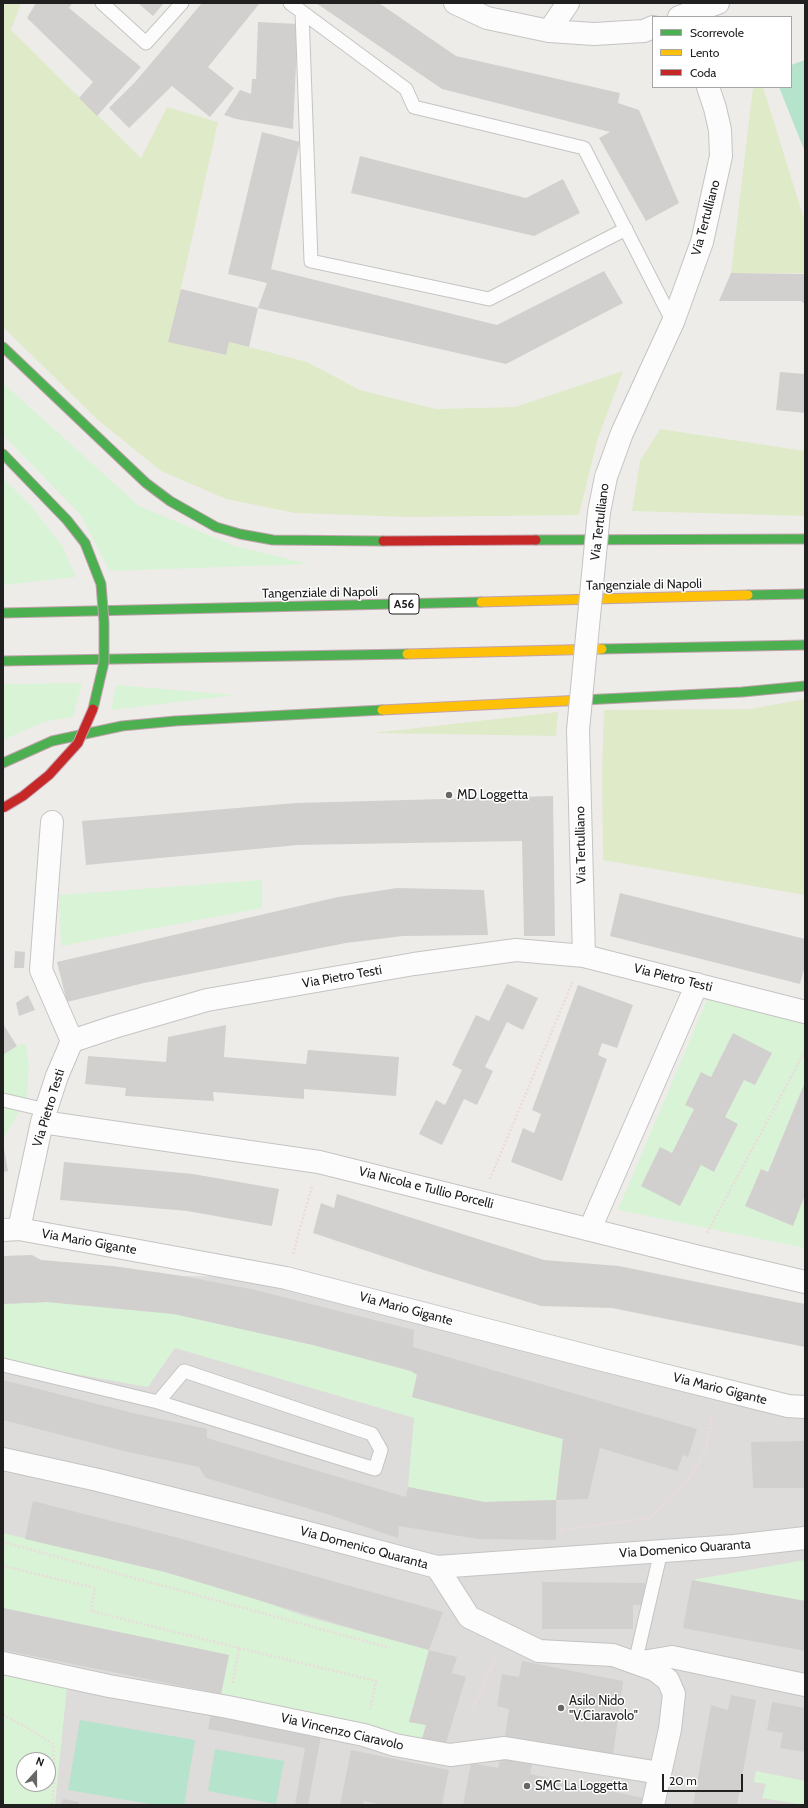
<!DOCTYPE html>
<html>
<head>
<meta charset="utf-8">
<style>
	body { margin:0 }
	#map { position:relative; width:808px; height:1808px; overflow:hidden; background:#eeece9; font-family:Cabin,sans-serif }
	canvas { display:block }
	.frame { position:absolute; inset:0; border:4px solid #202020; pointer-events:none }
	.legend { position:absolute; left:652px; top:16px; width:140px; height:72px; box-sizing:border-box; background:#fff; border:1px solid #a6a6a6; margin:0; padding:5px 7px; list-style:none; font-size:12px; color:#202020 }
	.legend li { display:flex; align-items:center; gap:8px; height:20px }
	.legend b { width:20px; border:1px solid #a6a6a6 }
	.north { position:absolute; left:16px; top:1752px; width:40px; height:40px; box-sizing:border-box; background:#fff; border:1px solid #a6a6a6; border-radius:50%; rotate:21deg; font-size:11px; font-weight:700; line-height:16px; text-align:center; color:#202020 }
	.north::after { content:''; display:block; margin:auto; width:14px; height:18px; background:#686766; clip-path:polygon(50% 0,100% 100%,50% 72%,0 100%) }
	.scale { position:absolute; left:662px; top:1774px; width:81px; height:18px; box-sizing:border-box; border:2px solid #202020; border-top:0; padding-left:5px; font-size:12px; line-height:14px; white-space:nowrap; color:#202020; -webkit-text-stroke:3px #fff; paint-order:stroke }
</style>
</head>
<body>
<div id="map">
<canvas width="808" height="1808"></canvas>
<div class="frame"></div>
<ul class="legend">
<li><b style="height:5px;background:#4caf50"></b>Scorrevole</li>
<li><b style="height:5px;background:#ffc107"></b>Lento</li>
<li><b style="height:5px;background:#c62828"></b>Coda</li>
</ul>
<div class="north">N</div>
<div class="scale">20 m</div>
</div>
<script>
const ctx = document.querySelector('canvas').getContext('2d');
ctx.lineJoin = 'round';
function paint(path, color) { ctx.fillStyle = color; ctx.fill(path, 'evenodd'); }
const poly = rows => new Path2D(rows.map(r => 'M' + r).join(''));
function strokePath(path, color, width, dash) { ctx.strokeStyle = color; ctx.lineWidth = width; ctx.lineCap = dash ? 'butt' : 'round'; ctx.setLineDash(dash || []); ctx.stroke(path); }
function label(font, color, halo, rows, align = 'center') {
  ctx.font = font + ' Cabin,sans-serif'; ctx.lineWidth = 3; ctx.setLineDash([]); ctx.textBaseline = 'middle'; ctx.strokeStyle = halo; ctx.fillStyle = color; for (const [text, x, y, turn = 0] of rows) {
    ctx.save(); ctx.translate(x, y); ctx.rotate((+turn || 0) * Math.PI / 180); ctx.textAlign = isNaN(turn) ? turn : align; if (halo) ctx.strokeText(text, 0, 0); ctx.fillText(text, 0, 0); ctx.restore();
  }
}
paint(poly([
	[3,1272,286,1278,805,1407,805,1805,3,1805],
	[24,1760,48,1760,48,1784,24,1784]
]), '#dddcda');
paint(poly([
	[3,3,21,3,11,30,141,158,167,107,218,122,169,342,225,355,229,342,249,347,307,362,360,390,436,409,515,407,623,371,597,441,579,515,408,517,295,513,226,499,161,471,98,420,3,327],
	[753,87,763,87,805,222,805,273,731,273],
	[660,429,805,451,805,516,632,511,640,461],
	[805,699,805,895,603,860,602,775,604,710,750,709],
	[558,712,556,736,373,733]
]), '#dfeac9');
paint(poly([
	[3,383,139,506,235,546,309,564,110,571,80,514,3,435],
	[3,478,31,506,63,547,76,577,3,585],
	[82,683,73,717,43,722,3,740,3,684],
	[116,685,236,695,111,710],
	[262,880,262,908,61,946,59,895],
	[712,988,805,1012,805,1082,768,1172,761,1169,745,1206,792,1225,805,1195,805,1248,618,1210],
	[733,1033,771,1053,755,1085,744,1080,725,1117,738,1124,715,1172,701,1165,641,1186,672,1153,694,1109,685,1105,701,1072,711,1077],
	[25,1043,29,1063,27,1101,3,1095,3,1055,17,1046],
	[3,1105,21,1109,3,1139],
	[47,1302,174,1314,313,1345,411,1371,417,1375,412,1397,563,1439,556,1500,484,1502,408,1487,414,1418,175,1348,148,1387,3,1361,3,1304],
	[3,1533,165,1572,239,1593,304,1616,429,1650,409,1722,426,1725,422,1739,221,1694,229,1655,3,1608],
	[805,1560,805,1601,692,1580],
	[3,1675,67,1687,55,1805,3,1805],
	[24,1760,48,1760,48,1784,24,1784],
	[756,1771,805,1781,805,1805,762,1798,766,1784,754,1782]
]), '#d9f3d6');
paint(poly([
	[805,60,805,152,779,87,791,87,791,65],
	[80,1720,195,1740,184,1805,156,1805,68,1790],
	[215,1749,284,1761,276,1804,208,1791]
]), '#b6e3cb');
paint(poly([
	[36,3,72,3,69,8,141,67,97,116,79,98,93,82,27,18],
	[138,3,164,3,153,16],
	[202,3,260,3,208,67,234,88,210,117,172,86,129,128,109,108,136,81],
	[316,3,379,3,456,56,620,93,618,103,639,110,679,203,646,221,599,138,610,132,442,89],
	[258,22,298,24,293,129,236,119,224,115,240,90,251,94,252,79,256,79],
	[262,132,300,142,271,269,497,325,604,271,623,303,506,364,258,308,267,283,228,274],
	[360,156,526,198,563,179,580,213,534,236,351,193],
	[731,273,805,274,805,304,801,301,719,301],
	[181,289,258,308,249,347,229,342,226,355,168,342],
	[780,372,805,374,805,413,776,410],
	[553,796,555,936,524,936,522,841,298,845,86,865,82,821,296,803],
	[397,888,484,890,488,935,403,936,346,943,144,983,67,1002,57,962,338,897],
	[620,893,805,939,805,966,800,984,610,936],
	[15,951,25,952,24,968,14,968],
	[507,984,538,998,523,1030,507,1022,485,1067,493,1071,477,1105,464,1099,442,1145,419,1134,436,1100,445,1105,462,1070,452,1065,476,1015,489,1021],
	[578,985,633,1005,617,1048,602,1043,598,1055,607,1059,562,1181,511,1162,523,1128,534,1133,541,1114,532,1110],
	[28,995,35,1010,19,1016,16,1003],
	[3,1024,17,1046,3,1055],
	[226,1025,224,1057,306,1064,308,1050,399,1057,396,1096,304,1089,304,1099,213,1092,214,1101,125,1096,126,1088,85,1084,88,1056,166,1062,168,1037],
	[733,1033,772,1053,755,1085,744,1080,725,1117,738,1124,714,1172,701,1165,680,1206,641,1186,660,1147,672,1153,694,1109,685,1105,701,1072,711,1077],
	[805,1082,805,1195,793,1226,745,1206,761,1169,768,1172],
	[3,1143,8,1171,3,1172],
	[64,1162,193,1174,279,1189,272,1226,187,1211,60,1200],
	[337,1194,544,1260,619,1266,805,1304,805,1347,612,1308,541,1306,427,1271,313,1233,321,1203,334,1208],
	[32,1255,41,1260,113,1266,176,1275,251,1289,414,1330,413,1347,697,1429,688,1457,683,1455,677,1471,600,1448,588,1499,556,1500,563,1439,412,1397,417,1375,411,1371,313,1345,174,1314,47,1302,3,1304,3,1256],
	[3,1380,133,1413,207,1429,207,1438,406,1497,408,1487,484,1502,556,1500,556,1540,478,1539,399,1526,398,1538,330,1515,206,1478,199,1467,124,1451,3,1420],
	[805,1441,805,1488,753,1488,751,1442],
	[33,1501,175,1537,443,1612,429,1650,371,1634,165,1572,25,1539],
	[692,1580,805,1601,805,1651,683,1628],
	[542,1582,645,1583,645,1605,633,1605,633,1629,542,1629],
	[3,1608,229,1655,221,1694,3,1650],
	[429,1650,457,1657,452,1673,466,1677,445,1746,422,1739,426,1725,409,1722],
	[522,1661,623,1681,613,1755,505,1736,509,1709,497,1706,502,1674,519,1677],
	[731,1695,756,1700,737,1805,693,1805,711,1705,728,1710],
	[772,1702,805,1708,805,1752,780,1748,783,1733,767,1730],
	[211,1715,321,1735,308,1805,295,1805,305,1748,208,1729],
	[351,1750,449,1770,442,1803,447,1805,383,1805,364,1801,363,1805,340,1805],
	[502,1754,533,1760,530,1774,643,1798,642,1805,463,1805,471,1763,498,1768],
	[63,1799,79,1802,79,1805,60,1805]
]), '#d2d0ce');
const lane = poly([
	[102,3,146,43,182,3],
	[290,3,406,89,414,107,584,148,673,322],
	[302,12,311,261,489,299,626,229],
	[3,1100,46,1110],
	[3,1365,158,1402,375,1469,381,1450,372,1434,184,1371,158,1402],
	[635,1663,661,1551]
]);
const street = poly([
	[455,3,487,18,549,31,594,34,644,31,653,27],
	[679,17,718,3],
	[549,31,568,3],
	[606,477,622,433,673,322,702,242,721,156,720,130,715,108,708,87],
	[578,730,584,956],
	[52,822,41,970,72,1041],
	[42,1122,319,1162,695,1256,805,1282],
	[19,1229,42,1122,57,1076,72,1041,114,1027,207,1000,414,964,516,950,584,956,805,1012],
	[590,1229,697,984],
	[3,1230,19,1229,286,1278,599,1359,788,1406,805,1407],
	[3,1459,98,1480,301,1531,437,1567,734,1546,805,1538],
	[437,1567,469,1617,539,1651,613,1655,655,1670,668,1680,674,1694,670,1729,653,1805],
	[3,1663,109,1686,228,1707,364,1735,395,1745,450,1755,505,1748,660,1773],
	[636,1663,672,1657,805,1685]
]);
const fast = poly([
	[3,347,146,483,170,501,216,527,240,534,273,540,383,541],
	[3,454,67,520,85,543],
	[536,540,805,539],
	[748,595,805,594],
	[3,613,481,602],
	[602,649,805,645],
	[3,661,407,654],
	[583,700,742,692,805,686],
	[3,763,52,741,122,726,175,721,382,710]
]);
const slow = poly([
	[481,602,748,595],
	[407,654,602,649],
	[382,710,583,700]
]);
const jam = poly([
	[383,541,536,540]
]);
strokePath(lane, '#c5c4c3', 15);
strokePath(street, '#c5c4c3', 24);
strokePath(fast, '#c2a1af', 11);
strokePath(slow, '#c2a1af', 11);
strokePath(jam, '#c2a1af', 11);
strokePath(poly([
	[490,1179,573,981],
	[707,1233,805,1051],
	[293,1254,312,1186],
	[562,1534,561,1530,650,1518,689,1479,706,1449,713,1412],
	[3,1542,390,1648],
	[3,1566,95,1588,91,1611,239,1648,233,1683],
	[239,1648,376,1681,370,1710],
	[473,1708,496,1658],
	[3,1715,23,1725,53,1744,55,1774,52,1805]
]), '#ebdbdb', 2.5, [2, 2]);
strokePath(lane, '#fcfcfc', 13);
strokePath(street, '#fcfcfc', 22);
strokePath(fast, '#4caf50', 9);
strokePath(slow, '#ffc107', 9);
strokePath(jam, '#c62828', 9);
const streetBridge = poly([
	[578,730,599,512,606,477]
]);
const fastBridge = poly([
	[85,543,101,584,104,622,104,662,93,709]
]);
const jamBridge = poly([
	[3,808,23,796,49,775,78,743,93,709]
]);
strokePath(streetBridge, '#c5c4c3', 24, []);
strokePath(fastBridge, '#c2a1af', 11, []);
strokePath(jamBridge, '#c2a1af', 11, []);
strokePath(streetBridge, '#fcfcfc', 22);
strokePath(fastBridge, '#4caf50', 9);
strokePath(jamBridge, '#c62828', 9);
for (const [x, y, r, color] of [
	[449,795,4,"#686766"],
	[561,1708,4,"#686766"],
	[527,1786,4,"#686766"]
]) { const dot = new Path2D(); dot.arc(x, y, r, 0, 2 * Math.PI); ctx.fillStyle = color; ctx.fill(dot); strokePath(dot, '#fff', 1.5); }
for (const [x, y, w] of [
	[404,604,30]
]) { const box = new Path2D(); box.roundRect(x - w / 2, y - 10, w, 20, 3); ctx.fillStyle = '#fff'; ctx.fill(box); strokePath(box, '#202020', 1); }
label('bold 12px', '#202020', null, [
	["A56",404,604]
]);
label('13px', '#202020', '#fff', [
	["Via Tertulliano",706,218,-75],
	["Via Tertulliano",600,522,-83],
	["Tangenziale di Napoli",644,585,-1],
	["Tangenziale di Napoli",320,593,-1],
	["Via Tertulliano",581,845,-91],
	["Via Pietro Testi",342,977,-10],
	["Via Pietro Testi",673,978,14],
	["Via Pietro Testi",49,1108,-73],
	["Via Nicola e Tullio Porcelli",426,1188,14],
	["Via Mario Gigante",89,1242,10],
	["Via Mario Gigante",406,1309,15],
	["Via Mario Gigante",720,1389,14],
	["Via Domenico Quaranta",364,1548,15],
	["Via Domenico Quaranta",685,1549,-4],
	["Via Vincenzo Ciaravolo",342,1732,13]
]);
label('13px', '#202020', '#fff', [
	["MD Loggetta",457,795],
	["Asilo Nido",569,1701],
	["\"V.Ciaravolo\"",569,1716],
	["SMC La Loggetta",535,1786]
], 'left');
</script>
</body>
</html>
